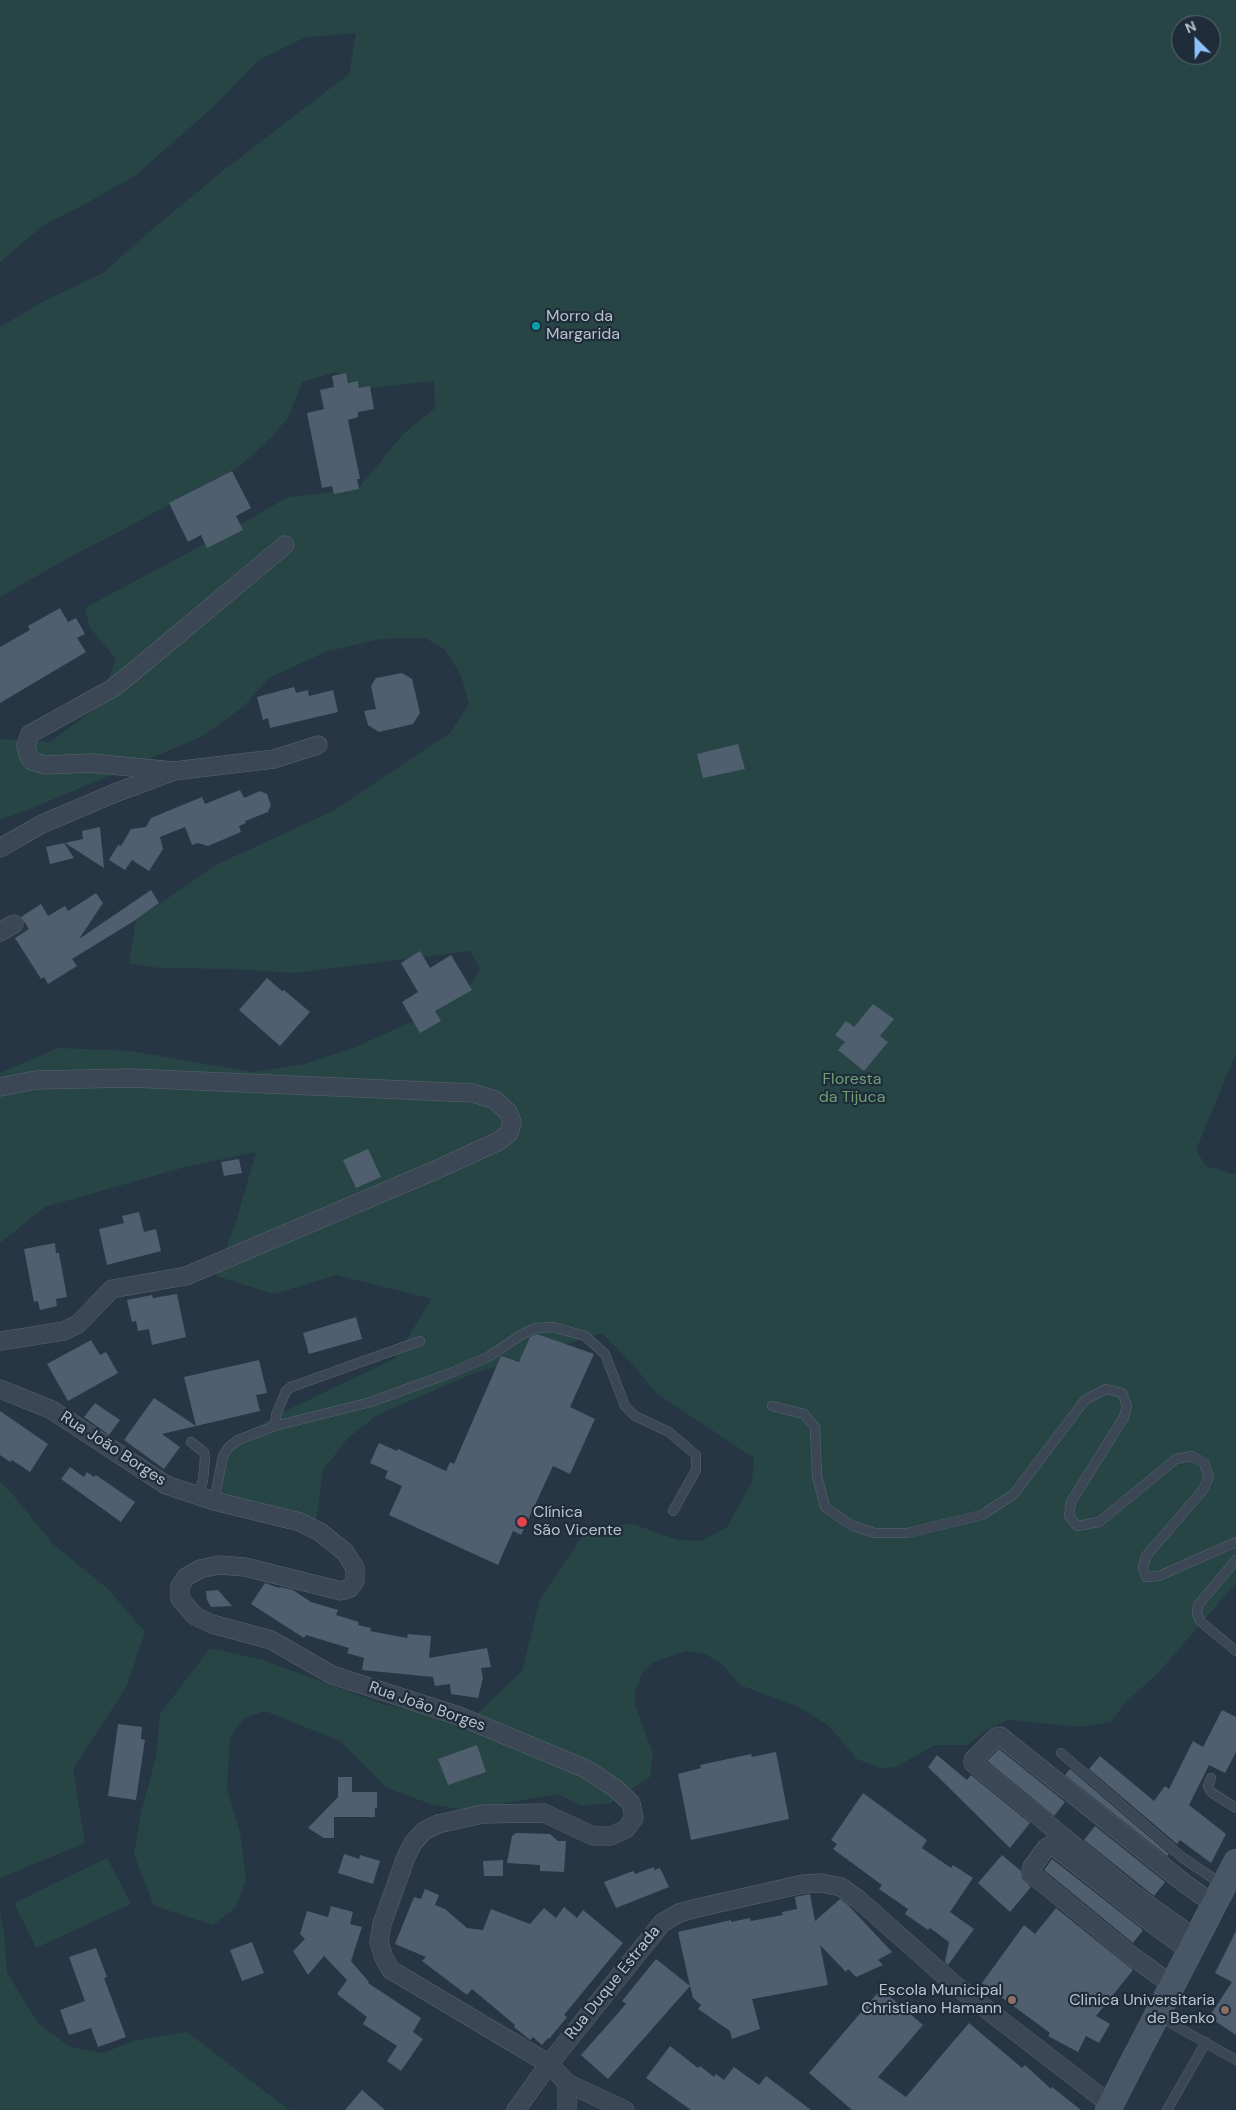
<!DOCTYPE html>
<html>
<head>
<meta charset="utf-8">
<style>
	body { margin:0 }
	#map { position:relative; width:1236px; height:2110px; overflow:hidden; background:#263645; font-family:"DM Sans",sans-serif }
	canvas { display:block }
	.north { position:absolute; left:1171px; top:15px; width:50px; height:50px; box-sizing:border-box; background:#1f2c39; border:1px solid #5c6874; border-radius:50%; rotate:337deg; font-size:14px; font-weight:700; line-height:20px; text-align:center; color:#b8c2cd }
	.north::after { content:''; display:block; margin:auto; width:18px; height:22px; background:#8ec2fd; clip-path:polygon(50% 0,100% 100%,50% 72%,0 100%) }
</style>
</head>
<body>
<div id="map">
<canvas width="1236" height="2110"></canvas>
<div class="north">N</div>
</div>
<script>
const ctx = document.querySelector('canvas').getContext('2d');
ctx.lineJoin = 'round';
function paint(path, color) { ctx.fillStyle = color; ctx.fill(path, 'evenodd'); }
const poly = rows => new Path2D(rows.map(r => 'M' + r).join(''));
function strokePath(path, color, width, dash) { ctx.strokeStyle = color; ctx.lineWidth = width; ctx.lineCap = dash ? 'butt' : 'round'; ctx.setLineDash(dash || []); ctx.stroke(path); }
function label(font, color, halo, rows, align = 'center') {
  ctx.font = font + ' "DM Sans",sans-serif'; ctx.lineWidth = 4.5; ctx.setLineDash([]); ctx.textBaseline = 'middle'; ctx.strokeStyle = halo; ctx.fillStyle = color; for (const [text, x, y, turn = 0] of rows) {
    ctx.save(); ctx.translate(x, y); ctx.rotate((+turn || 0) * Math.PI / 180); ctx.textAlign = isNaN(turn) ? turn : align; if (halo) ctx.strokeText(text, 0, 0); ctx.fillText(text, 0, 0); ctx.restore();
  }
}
paint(poly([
	[0,0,1236,0,1236,1053,1196,1150,1206,1166,1236,1175,1236,1583,1159,1672,1124,1704,1111,1722,1082,1727,1008,1720,987,1730,967,1745,935,1745,896,1767,880,1768,857,1759,829,1726,799,1707,740,1685,722,1664,705,1654,686,1651,653,1662,642,1673,635,1692,635,1705,653,1754,650,1777,610,1803,581,1806,558,1794,467,1810,433,1805,387,1788,340,1741,265,1711,244,1718,230,1737,227,1789,240,1832,246,1879,236,1907,213,1925,154,1906,134,1855,141,1812,156,1757,160,1714,210,1648,263,1660,382,1704,441,1717,478,1713,522,1671,540,1599,589,1527,633,1524,678,1540,701,1541,727,1527,752,1482,754,1458,656,1393,634,1366,602,1333,472,1374,377,1415,348,1438,323,1470,316,1521,268,1516,218,1491,233,1439,277,1415,394,1359,432,1299,336,1275,274,1294,216,1276,236,1222,256,1152,185,1167,45,1207,0,1243,0,1073,58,1048,131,1051,253,1072,305,1064,356,1047,431,1013,468,989,480,969,470,951,295,973,234,969,159,968,129,963,136,920,216,865,333,811,450,733,469,704,461,675,444,649,425,638,380,639,325,652,269,678,244,706,203,736,35,807,0,820,0,739,50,742,97,707,116,659,90,628,85,608,223,534,288,497,358,489,403,434,435,408,434,381,363,389,336,372,302,382,289,416,272,437,239,467,109,537,77,553,0,597,0,327,44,301,103,273,149,232,224,170,349,74,356,33,306,37,259,60,213,107,136,175,85,204,45,224,0,262],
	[1181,25,1211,25,1211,55,1181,55],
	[0,1482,9,1490,53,1544,108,1589,145,1632,127,1686,73,1769,85,1843,0,1878],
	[107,1858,131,1904,36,1948,14,1903],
	[0,1911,4,1933,7,1973,39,2024,70,2047,103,2053,137,2040,187,2032,289,2110,0,2110]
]), '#284545');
paint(poly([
	[346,373,348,383,358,381,359,388,370,386,374,409,358,412,358,417,348,420,360,479,357,479,359,489,334,494,332,486,322,488,307,413,324,409,320,390,334,387,332,376],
	[232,471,251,508,236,516,243,530,207,548,201,535,188,542,169,503],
	[60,608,68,622,76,618,85,634,77,638,86,652,0,703,0,647,30,630,28,626],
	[402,673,412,679,420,713,413,724,379,732,368,725,364,711,376,709,371,686,376,678],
	[294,687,296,693,308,690,309,696,333,690,338,712,270,728,268,718,263,720,257,697],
	[738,744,745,769,703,778,697,754],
	[240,790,244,798,260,791,267,794,271,805,268,812,245,821,246,823,239,826,241,832,208,846,198,843,192,845,185,827,160,837,163,849,149,871,132,860,125,870,109,860,118,845,121,846,131,829,146,827,151,818,202,797,205,804],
	[100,827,104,868,65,843,83,839,82,831],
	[64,843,74,858,50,864,46,847],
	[151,890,159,903,134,921,72,959,77,966,48,984,44,977,41,979,15,938,29,929,21,917,41,904,48,916,65,906,68,911,96,893,103,903,79,939],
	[420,951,430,968,451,955,472,990,435,1011,441,1021,420,1033,402,1002,418,992,401,963],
	[267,978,282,991,284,990,310,1012,280,1046,239,1010],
	[873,1004,894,1019,880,1036,888,1042,864,1071,838,1050,845,1042,835,1035,846,1021,854,1027],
	[368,1149,381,1177,356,1188,343,1160],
	[239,1159,242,1173,224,1176,221,1162],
	[139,1212,144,1232,156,1229,161,1251,107,1265,99,1229,124,1223,122,1216],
	[55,1243,56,1253,59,1253,67,1297,56,1299,57,1306,40,1310,38,1301,34,1302,24,1249],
	[177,1294,186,1337,152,1345,149,1329,138,1331,136,1321,132,1322,127,1300,152,1295,153,1298],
	[356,1317,362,1339,309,1354,303,1333],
	[537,1334,594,1354,570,1407,595,1419,570,1474,553,1466,521,1535,513,1531,498,1565,389,1515,402,1486,385,1478,388,1471,370,1463,379,1443,397,1451,398,1449,446,1471,450,1462,454,1464,501,1356,519,1362,530,1337],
	[91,1340,100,1355,106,1352,118,1373,68,1401,47,1364],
	[259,1360,267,1393,256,1395,260,1411,196,1426,184,1377],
	[154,1398,196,1426,162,1434,180,1447,164,1469,124,1440],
	[95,1403,120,1420,109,1435,84,1417],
	[0,1411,48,1444,30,1472,12,1460,10,1462,0,1455],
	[70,1467,84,1477,87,1472,94,1477,96,1475,135,1502,121,1522,61,1479],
	[265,1583,279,1588,280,1587,293,1590,311,1602,338,1610,336,1615,359,1622,358,1625,371,1628,370,1631,407,1638,408,1634,431,1636,429,1658,487,1648,491,1667,481,1668,483,1678,478,1698,451,1694,450,1684,435,1686,433,1677,362,1670,364,1658,347,1653,349,1648,306,1635,304,1638,251,1604],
	[218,1590,232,1606,211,1607,207,1600,206,1591],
	[1222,1710,1236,1717,1236,1752,1225,1773,1209,1765,1189,1805,1226,1834,1211,1863,1180,1840,1177,1844,1089,1769,1100,1756,1154,1801,1165,1786,1169,1789,1193,1741,1203,1747],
	[118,1724,142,1727,141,1739,145,1740,136,1800,108,1796],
	[477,1745,486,1772,448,1785,438,1759],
	[999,1749,1065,1802,1054,1816,987,1761],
	[776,1752,789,1819,691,1840,678,1774,701,1768,700,1765,751,1754,752,1757],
	[937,1755,967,1780,971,1775,1030,1823,1010,1848,928,1767],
	[1070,1769,1169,1854,1167,1856,1065,1775],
	[338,1777,352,1777,352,1792,377,1792,377,1808,375,1808,375,1817,334,1817,334,1838,324,1838,308,1828,338,1797],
	[863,1793,927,1840,922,1848,951,1868,953,1865,973,1878,950,1912,974,1929,948,1965,945,1962,949,1942,930,1928,928,1930,905,1914,908,1909,879,1889,882,1885,833,1849,837,1844,831,1840],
	[1095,1826,1165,1882,1154,1896,1084,1840],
	[516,1833,550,1834,558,1841,566,1841,564,1872,540,1871,540,1865,507,1863,512,1836],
	[344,1854,359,1859,360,1855,380,1861,373,1884,338,1873],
	[1002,1855,1021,1871,1022,1878,1031,1887,1010,1912,978,1883],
	[1052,1859,1143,1930,1133,1943,1044,1870],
	[503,1860,503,1876,484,1876,483,1861],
	[654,1867,654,1870,660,1868,669,1887,616,1908,604,1882,633,1871,635,1874],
	[425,1889,439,1895,435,1905,445,1909,467,1928,483,1930,491,1909,530,1924,544,1908,556,1918,564,1907,577,1918,583,1910,623,1943,564,2015,567,2017,549,2039,548,2038,542,2045,533,2037,530,2040,514,2027,515,2025,472,1989,467,1995,422,1961,426,1957,395,1944,414,1897,421,1899],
	[810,1894,815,1921,840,1899,848,1905,892,1952,878,1960,883,1965,856,1977,848,1969,846,1972,820,1945,828,1985,752,1999,760,2029,732,2039,730,2031,698,2009,701,2005,693,1998,690,1986,608,2079,581,2055,626,2004,622,2001,656,1959,690,1986,678,1932,731,1920,731,1922,750,1918,751,1921,783,1915,782,1912,797,1909,795,1897],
	[331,1906,353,1912,350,1924,362,1927,351,1961,369,1982,368,1983,421,2018,413,2032,423,2039,401,2071,387,2061,397,2046,363,2024,367,2017,337,1994,347,1980,324,1956,308,1975,293,1951,305,1939,300,1934,307,1911,328,1917],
	[1056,1908,1133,1970,1096,2016,1110,2024,1099,2043,1086,2036,1078,2052,1048,2036,1050,2033,982,1983,1024,1925,1035,1934],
	[1236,1931,1236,2035,1209,2017,1232,1982,1215,1973],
	[252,1942,264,1973,242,1981,230,1950],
	[96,1948,107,1977,104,1978,126,2037,98,2047,91,2028,69,2035,60,2010,85,2001,69,1957],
	[881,1989,923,2025,878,2077,906,2097,969,2023,1022,2068,1025,2065,1051,2089,1052,2087,1081,2110,852,2110,809,2073],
	[670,2046,698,2068,700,2066,714,2077,716,2074,724,2080,734,2067,759,2085,766,2076,811,2110,691,2110,646,2078],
	[362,2090,385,2110,345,2110]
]), '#4f5f70');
const lane = poly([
	[772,1406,804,1414,815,1427,817,1476,825,1507,851,1525,874,1533,907,1533,982,1515,1014,1494,1085,1400,1106,1389,1122,1393,1127,1405,1124,1417,1071,1502,1069,1516,1077,1526,1099,1522,1176,1459,1192,1456,1204,1463,1209,1477,1203,1490,1146,1556,1143,1568,1146,1577,1159,1576,1236,1542],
	[275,1426,276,1415,286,1391,291,1387,420,1341],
	[191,1442,204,1452,205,1458,203,1481,197,1495],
	[214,1501,223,1456,228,1448,238,1440,275,1426,371,1402,453,1372,488,1357,521,1335,535,1328,553,1327,585,1336,605,1354,625,1406,635,1416,669,1432,696,1455,696,1470,673,1511],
	[1236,1560,1198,1605,1197,1614,1201,1622,1236,1651],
	[1061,1753,1183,1858,1223,1885],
	[1211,1778,1208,1786,1211,1792,1236,1808],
	[1158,2016,1236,2060],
	[1167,2110,1206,2042]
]);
const street = poly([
	[174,771,90,763,45,765,32,761,28,755,26,745,30,734,113,688,133,672,285,545],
	[0,848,42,824,115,793,174,771,274,759,318,745],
	[0,932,14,924],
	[0,1087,36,1080,131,1078,473,1093,495,1100,508,1112,512,1122,509,1133,499,1141,438,1169,186,1276,112,1289,78,1324,64,1331,0,1341],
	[0,1389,52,1410,166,1485,214,1501,300,1522,320,1532,345,1552,355,1568,355,1581,350,1588,341,1591,245,1567,219,1565,200,1569,186,1577,180,1586,180,1599,195,1616,212,1624,271,1640,332,1675,459,1716,586,1769,615,1788,631,1803,634,1818,626,1829,611,1836,593,1836,544,1813,483,1814,438,1824,424,1831,413,1843,406,1857,382,1924,379,1942,384,1958,391,1970,549,2064,567,2083,625,2110],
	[1196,1939,1136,1896,973,1763,973,1760,996,1737,1000,1736,1184,1883,1215,1905],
	[1172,1985,1132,1956,1033,1875,1031,1872,1032,1867,1046,1848,1051,1845,1056,1848,1158,1928,1190,1951],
	[516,2110,549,2064,662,1923,679,1913,697,1908,803,1884,821,1883,841,1887,859,1900,955,1985,1111,2105],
	[567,2110,567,2083]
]);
const secondary = poly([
	[1108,2110,1236,1862]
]);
strokePath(lane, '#596571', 10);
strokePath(street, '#596571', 19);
strokePath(secondary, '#596571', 26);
strokePath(lane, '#3b4754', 9);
strokePath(street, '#3b4754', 18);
strokePath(secondary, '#485767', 25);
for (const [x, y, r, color] of [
	[536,326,5,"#0f9aa8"],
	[522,1522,6,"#e0444e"],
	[1012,2000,5,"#8d6e63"],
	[1225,2010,5,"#8d6e63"]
]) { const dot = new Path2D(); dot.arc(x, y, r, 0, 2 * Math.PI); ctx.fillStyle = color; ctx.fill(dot); strokePath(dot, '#1f2c39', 2); }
label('16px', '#b8c2cd', '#1f2c39', [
	["Morro da",546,317],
	["Margarida",546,335],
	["Clínica",533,1513],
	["São Vicente",533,1531],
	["Escola Municipal",1002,1991,"right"],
	["Christiano Hamann",1002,2009,"right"],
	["Clinica Universitaria",1215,2001,"right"],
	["de Benko",1215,2019,"right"]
], 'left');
label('16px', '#6e9f75', '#1f2c39', [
	["Floresta",852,1080],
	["da Tijuca",852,1098]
]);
label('16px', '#b8c2cd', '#1f2c39', [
	["Rua João Borges",113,1449,33],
	["Rua João Borges",427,1707,19],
	["Rua Duque Estrada",613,1983,-51]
]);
</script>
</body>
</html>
